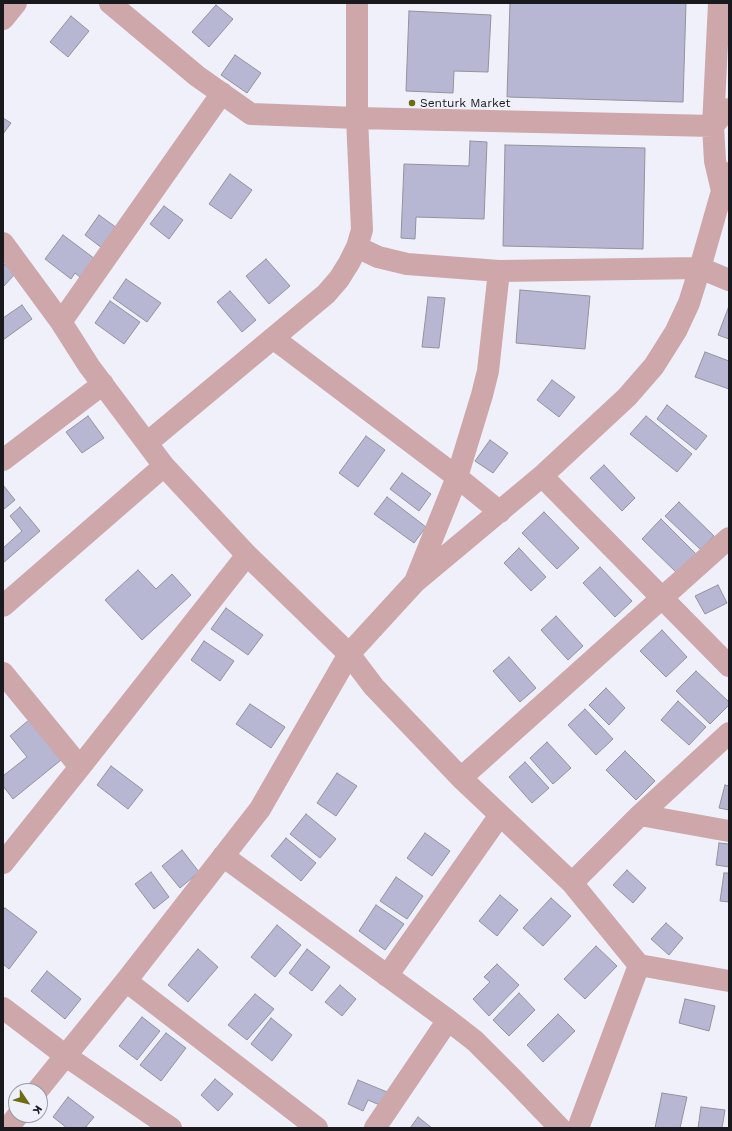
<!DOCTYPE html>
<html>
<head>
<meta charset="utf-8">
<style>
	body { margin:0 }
	#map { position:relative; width:732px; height:1131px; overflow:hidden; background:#f0f0fb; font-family:"Work Sans",sans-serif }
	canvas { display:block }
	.frame { position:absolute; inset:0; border:4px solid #1a1a1e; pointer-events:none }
	.north { position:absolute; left:8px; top:1083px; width:40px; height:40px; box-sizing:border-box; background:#f0f0fb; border:1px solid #9a9aa3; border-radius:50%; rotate:125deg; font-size:11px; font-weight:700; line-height:16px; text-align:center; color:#1a1a1e }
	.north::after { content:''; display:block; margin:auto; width:14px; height:18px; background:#6b6d0e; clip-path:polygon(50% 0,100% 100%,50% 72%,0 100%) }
</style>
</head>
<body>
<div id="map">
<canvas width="732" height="1131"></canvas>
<div class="frame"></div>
<div class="north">K</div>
</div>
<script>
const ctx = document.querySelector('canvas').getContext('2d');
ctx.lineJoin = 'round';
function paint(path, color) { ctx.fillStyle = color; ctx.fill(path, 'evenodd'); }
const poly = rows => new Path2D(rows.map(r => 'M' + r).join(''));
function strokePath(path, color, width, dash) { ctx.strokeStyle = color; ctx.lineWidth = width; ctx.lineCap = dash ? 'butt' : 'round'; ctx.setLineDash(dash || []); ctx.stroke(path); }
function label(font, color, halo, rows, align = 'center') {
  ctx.font = font + ' "Work Sans",sans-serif'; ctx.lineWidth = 3.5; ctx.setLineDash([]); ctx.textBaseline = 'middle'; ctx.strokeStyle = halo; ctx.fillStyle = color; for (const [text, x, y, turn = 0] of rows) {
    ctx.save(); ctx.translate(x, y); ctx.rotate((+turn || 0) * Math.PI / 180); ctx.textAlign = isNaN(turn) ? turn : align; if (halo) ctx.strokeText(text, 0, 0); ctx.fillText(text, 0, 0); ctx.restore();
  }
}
const building = poly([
	[510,3,686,3,683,102,507,97,510,3],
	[216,5,233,19,209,47,192,32,216,5],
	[409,11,491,15,488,72,454,71,453,93,406,91,409,11],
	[71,16,89,31,68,57,50,42,71,16],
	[235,55,261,73,247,93,221,75,235,55],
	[3,118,11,123,3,134,3,118],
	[470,141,487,142,484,219,416,217,415,239,401,238,404,164,469,166,470,141],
	[505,145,645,148,643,249,503,246,505,145],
	[230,174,252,190,231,219,209,204,230,174],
	[164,206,183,220,169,239,150,224,164,206],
	[99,215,117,228,102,248,85,235,99,215],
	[63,235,95,259,81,278,75,273,71,279,45,259,63,235],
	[266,259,290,286,269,304,246,276,266,259],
	[3,263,15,274,3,287,3,263],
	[126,279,161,303,147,322,113,298,126,279],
	[520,290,590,296,585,349,516,343,520,290],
	[230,291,256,320,242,332,217,302,230,291],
	[428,297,445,298,439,348,422,347,428,297],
	[110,301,140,322,124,344,95,323,110,301],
	[22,305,32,319,3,340,3,318,22,305],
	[729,306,729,339,718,335,729,306],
	[705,352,729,361,729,389,695,377,705,352],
	[552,380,575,397,559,417,537,400,552,380],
	[667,405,707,436,696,450,657,419,667,405],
	[88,416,104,438,82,453,66,432,88,416],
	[646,416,692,454,677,472,630,434,646,416],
	[366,436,385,450,358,487,339,473,366,436],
	[490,440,508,453,493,473,475,461,490,440],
	[604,465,635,498,622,511,590,478,604,465],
	[402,473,431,494,419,511,390,489,402,473],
	[3,485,15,500,3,510,3,485],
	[387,497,426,527,414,543,374,514,387,497],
	[679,502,714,536,701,550,665,516,679,502],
	[20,507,40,531,3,563,3,548,22,531,10,516,20,507],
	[544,512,579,548,557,569,522,533,544,512],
	[661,519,697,555,678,574,642,539,661,519],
	[519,548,546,577,531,591,504,563,519,548],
	[600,567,632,601,615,617,583,583,600,567],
	[138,570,156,589,172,574,191,595,142,640,105,600,138,570],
	[718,585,727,603,705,614,695,596,718,585],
	[226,608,263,635,248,655,211,629,226,608],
	[556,616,583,646,568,660,541,630,556,616],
	[662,630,687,657,666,677,640,651,662,630],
	[204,641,234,661,220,681,191,660,204,641],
	[509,657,536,688,520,702,493,671,509,657],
	[696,671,729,702,729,705,710,724,676,691,696,671],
	[606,688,625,708,609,725,589,705,606,688],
	[678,701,706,727,689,745,661,720,678,701],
	[250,704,285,727,271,748,236,724,250,704],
	[585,709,613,739,596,755,568,725,585,709],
	[29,720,61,760,13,799,3,786,3,776,27,757,10,736,29,720],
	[547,742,571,768,553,784,530,758,547,742],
	[625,751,655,781,636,800,606,770,625,751],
	[525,762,549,788,532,803,509,777,525,762],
	[111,766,143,790,128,809,97,785,111,766],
	[337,773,357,786,336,816,317,803,337,773],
	[725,785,729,786,729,810,719,808,725,785],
	[306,814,336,839,320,858,290,834,306,814],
	[425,833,450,851,432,876,407,858,425,833],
	[286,838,316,863,301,881,271,856,286,838],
	[719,843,729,844,729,867,716,865,719,843],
	[182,850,199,872,180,888,162,866,182,850],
	[627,870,646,888,633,903,613,885,627,870],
	[151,872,169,897,154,909,135,884,151,872],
	[724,873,729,873,729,902,720,901,724,873],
	[396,877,423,896,407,919,380,901,396,877],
	[500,895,518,910,497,936,479,921,500,895],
	[551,898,571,916,543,946,523,928,551,898],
	[376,905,404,924,385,950,359,931,376,905],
	[5,908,37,932,9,969,3,964,3,910,5,908],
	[666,923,683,938,669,955,651,939,666,923],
	[277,925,301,945,275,977,251,957,277,925],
	[596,946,617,966,585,999,564,979,596,946],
	[198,949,218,967,188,1002,168,985,198,949],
	[307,949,330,967,312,991,289,973,307,949],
	[497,964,519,985,489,1016,473,999,490,982,484,977,497,964],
	[47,971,81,999,65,1019,31,991,47,971],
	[340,985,356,999,342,1016,325,1002,340,985],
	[519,993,535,1010,509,1036,493,1020,519,993],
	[255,994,274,1009,247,1040,228,1025,255,994],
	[685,999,715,1006,709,1031,679,1023,685,999],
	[558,1014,575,1031,543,1062,527,1045,558,1014],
	[142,1017,160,1031,137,1060,119,1046,142,1017],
	[271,1018,292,1035,272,1061,251,1044,271,1018],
	[166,1033,186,1048,161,1081,140,1065,166,1033],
	[215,1079,233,1094,218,1111,201,1095,215,1079],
	[358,1080,387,1092,382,1106,368,1100,363,1111,348,1104,358,1080],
	[662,1093,687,1097,680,1128,655,1128,662,1093],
	[68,1097,94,1117,85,1128,67,1128,53,1117,68,1097],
	[701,1107,725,1110,722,1128,698,1128,701,1107],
	[418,1117,432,1128,410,1128,418,1117]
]);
paint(building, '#b7b7d3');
strokePath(building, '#92929c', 1);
strokePath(poly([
	[110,3,197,76,251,114,357,118,713,126,724,113,729,109],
	[719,3,713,126,715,161,722,191],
	[3,19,16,3],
	[3,243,61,322,89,366,164,466,247,555,349,654,374,687,461,778,572,883,639,965,729,981],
	[357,247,378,257,407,264,499,271,700,268,729,280],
	[61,322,222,93],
	[273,338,457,477,500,512],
	[147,443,326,294,339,279,349,263,357,247,362,230,357,118,357,3],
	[3,460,103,384],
	[542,476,729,666],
	[416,579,457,477,482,395,488,371,499,271],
	[3,606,164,466],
	[3,673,80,767],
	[461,778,729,538],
	[640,815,729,831],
	[223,856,448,1020,475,1041,512,1078,560,1128],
	[3,863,80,767,247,555],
	[572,883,640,815,729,733],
	[387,976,500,815],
	[126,981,317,1128],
	[3,1008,66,1056,171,1128],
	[37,1091,126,981,260,809,349,654,415,582,542,476,627,397,654,366,676,331,689,303,700,268,722,191,729,173],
	[8,1128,18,1115],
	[375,1128,448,1020],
	[578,1128,639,965]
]), '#cda7aa', 22);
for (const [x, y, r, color] of [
	[412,103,4,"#6b6d0e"]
]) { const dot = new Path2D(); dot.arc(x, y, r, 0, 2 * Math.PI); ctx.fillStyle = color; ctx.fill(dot); strokePath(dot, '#f0f0fb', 1.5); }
label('12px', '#1a1a1e', '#f0f0fb', [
	["Senturk Market",420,103]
], 'left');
</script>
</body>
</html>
